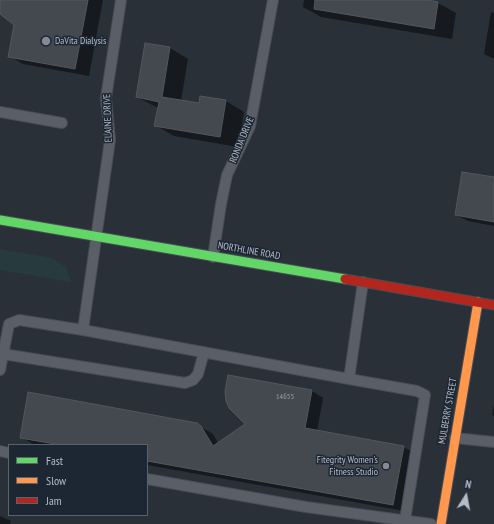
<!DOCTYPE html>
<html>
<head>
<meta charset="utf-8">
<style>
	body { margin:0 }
	#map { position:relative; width:494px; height:524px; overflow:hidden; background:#2a3038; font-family:"PT Sans Narrow",sans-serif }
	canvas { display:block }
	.legend { position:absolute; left:8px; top:444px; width:140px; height:72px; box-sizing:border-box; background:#1d2633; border:1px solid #59626f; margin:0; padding:5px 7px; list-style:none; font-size:12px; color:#b4bcc9 }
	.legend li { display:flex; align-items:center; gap:8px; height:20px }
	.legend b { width:20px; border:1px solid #59626f }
	.north { position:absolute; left:446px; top:476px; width:40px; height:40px; -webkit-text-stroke:3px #1d2633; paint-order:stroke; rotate:11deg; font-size:11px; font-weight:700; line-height:16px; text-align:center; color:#b4bcc9 }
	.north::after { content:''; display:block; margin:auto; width:14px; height:18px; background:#b4bcc9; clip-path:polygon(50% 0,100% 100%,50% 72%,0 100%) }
</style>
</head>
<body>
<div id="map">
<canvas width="494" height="524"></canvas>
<ul class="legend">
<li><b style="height:5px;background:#63d668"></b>Fast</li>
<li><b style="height:5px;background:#ff974d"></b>Slow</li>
<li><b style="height:5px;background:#b3261e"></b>Jam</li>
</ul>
<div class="north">N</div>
</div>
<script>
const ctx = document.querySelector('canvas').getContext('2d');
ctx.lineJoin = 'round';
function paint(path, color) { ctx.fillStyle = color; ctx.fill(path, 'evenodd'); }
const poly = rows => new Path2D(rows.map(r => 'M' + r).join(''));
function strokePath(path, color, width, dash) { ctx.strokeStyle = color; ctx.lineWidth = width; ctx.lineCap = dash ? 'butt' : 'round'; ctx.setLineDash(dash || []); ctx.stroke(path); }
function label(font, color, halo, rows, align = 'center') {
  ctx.font = font + ' "PT Sans Narrow",sans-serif'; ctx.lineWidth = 3; ctx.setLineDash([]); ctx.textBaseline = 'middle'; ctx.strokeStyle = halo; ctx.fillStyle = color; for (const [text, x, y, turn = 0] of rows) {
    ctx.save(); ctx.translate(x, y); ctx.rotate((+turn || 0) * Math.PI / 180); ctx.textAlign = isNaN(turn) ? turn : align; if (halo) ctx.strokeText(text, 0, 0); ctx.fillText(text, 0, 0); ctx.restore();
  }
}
paint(poly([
	[0,249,52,258,66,267,71,282,0,270]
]), '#273a3e');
paint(poly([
	[0,0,103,0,89,76,23,64,9,56,15,24,0,12],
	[304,0,421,0,438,3,456,13,452,39,321,17,303,7],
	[491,12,494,13,494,59,484,54],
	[146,44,170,48,188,59,181,101,199,105,201,97,226,101,244,112,238,147,174,136,155,125,158,108,137,97],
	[494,178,494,226,468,221,456,215],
	[312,391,323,398,317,431,403,447,415,453,404,511,147,465,147,445,40,445,33,444,21,437,196,424,213,434,218,443,247,424],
	[494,404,494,416,492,415],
	[0,516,11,521,10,524,0,524]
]), '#0007');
const building = poly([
	[0,0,88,0,75,69,8,57,14,25,0,14,0,0],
	[315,0,428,0,438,2,434,29,314,9,315,0],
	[145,43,170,47,162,97,199,103,200,96,226,100,220,137,154,126,159,102,136,97,145,43],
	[462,172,494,177,494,222,455,215,462,172],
	[228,375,312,390,305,428,404,446,393,505,147,461,147,445,61,445,20,438,28,392,197,423,201,426,213,446,245,424,229,408,226,401,225,392,228,375]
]);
paint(building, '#444950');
strokePath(building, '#52575f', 1);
const lane = poly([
	[121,0,106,98,110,140,83,330,349,379,363,282],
	[0,112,62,123],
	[213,257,221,204,227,175,250,126,273,0],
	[3,354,185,383,193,380,198,374,204,352],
	[0,370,9,324,19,320,83,330],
	[349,379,417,391,425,395,405,520],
	[455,438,494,442],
	[0,451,9,453],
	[147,479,306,507,431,524]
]);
const fast = poly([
	[0,220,345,279]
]);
const slow = poly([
	[441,524,478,302]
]);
const jam = poly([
	[345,279,494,305]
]);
strokePath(lane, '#484c53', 12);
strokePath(fast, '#484c53', 11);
strokePath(slow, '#484c53', 11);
strokePath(jam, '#484c53', 11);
strokePath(lane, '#5a5e66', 10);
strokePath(fast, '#63d668', 9);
strokePath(slow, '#ff974d', 9);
strokePath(jam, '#b3261e', 9);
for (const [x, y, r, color] of [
	[46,41,5,"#848b96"],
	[386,466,4,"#848b96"]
]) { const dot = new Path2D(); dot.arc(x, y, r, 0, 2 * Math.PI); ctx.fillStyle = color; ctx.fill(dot); strokePath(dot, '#1d2633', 1.5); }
label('8px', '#989fab', null, [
	["14655",285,397]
]);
label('10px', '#b4bcc9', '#1d2633', [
	["DaVita Dialysis",55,41],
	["Fitegrity Women's",378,460,"right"],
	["Fitness Studio",378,472,"right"]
], 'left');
label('10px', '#b4bcc9', '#1d2633', [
	["ELAINE DRIVE",108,118,-92],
	["RONDA DRIVE",242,140,-68],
	["NORTHLINE ROAD",249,251,10],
	["MULBERRY STREET",448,411,-80]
]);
</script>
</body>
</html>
